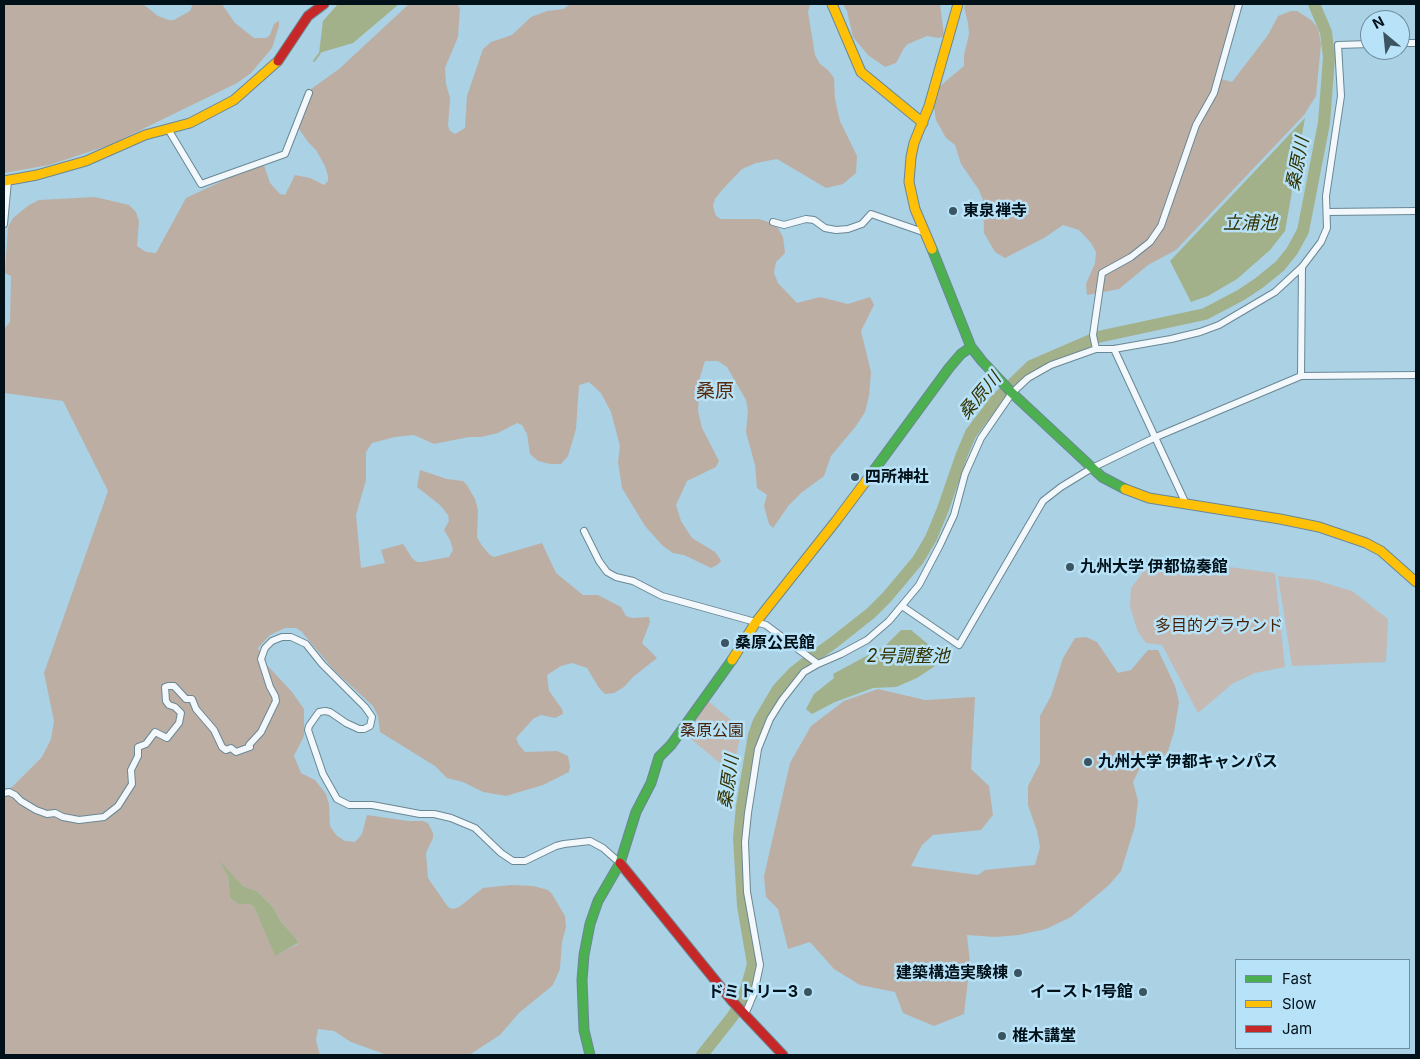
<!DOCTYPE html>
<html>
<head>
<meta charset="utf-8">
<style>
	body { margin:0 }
	#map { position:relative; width:1420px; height:1059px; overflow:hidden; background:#aad1e4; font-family:Inter,sans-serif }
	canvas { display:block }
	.frame { position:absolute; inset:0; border:5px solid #00111a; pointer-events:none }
	.legend { position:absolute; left:1235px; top:959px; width:175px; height:90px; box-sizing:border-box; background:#b8e2f7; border:1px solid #6e8e9f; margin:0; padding:6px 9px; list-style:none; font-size:15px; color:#00111a }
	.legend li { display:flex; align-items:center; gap:10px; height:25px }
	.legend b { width:25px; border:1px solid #6e8e9f }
	.north { position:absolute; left:1360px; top:10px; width:50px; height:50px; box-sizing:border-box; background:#b8e2f7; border:1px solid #6e8e9f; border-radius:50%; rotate:332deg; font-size:14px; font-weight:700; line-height:20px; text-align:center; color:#00111a }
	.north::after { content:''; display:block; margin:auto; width:18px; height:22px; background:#3b5461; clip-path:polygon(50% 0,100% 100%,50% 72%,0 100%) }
</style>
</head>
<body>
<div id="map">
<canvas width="1420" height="1059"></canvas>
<div class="frame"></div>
<ul class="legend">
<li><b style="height:6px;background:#4caf50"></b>Fast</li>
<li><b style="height:6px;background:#ffc107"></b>Slow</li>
<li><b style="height:6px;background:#c62828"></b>Jam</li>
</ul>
<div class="north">N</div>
</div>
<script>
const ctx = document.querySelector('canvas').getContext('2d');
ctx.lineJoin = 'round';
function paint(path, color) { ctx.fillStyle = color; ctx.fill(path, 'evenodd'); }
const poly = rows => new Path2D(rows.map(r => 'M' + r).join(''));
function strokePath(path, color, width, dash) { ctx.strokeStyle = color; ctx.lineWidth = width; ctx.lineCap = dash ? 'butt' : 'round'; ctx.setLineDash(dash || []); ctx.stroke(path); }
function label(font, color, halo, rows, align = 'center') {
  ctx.font = font + ' Inter,"Noto Sans JP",sans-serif'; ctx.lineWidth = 5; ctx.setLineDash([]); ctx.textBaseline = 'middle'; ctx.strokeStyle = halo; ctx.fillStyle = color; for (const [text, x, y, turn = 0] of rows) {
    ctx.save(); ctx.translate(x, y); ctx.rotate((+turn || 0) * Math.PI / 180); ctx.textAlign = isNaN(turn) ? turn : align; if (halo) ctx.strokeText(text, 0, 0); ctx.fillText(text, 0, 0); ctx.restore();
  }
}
paint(poly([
	[1183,561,1275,573,1285,667,1255,673,1232,684,1198,713,1162,645,1146,643,1138,632,1130,607,1131,588,1143,572,1160,563],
	[1278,576,1315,580,1352,591,1388,619,1386,662,1292,666],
	[708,701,742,729,732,773,686,735]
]), '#c4bab3');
paint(poly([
	[4,4,143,4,158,16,169,20,174,20,190,11,193,4,222,4,235,23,254,38,266,38,270,35,274,24,279,21,279,26,272,48,251,73,237,83,110,145,49,165,4,173],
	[409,4,457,4,460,8,458,37,445,68,446,84,450,98,448,126,450,131,455,134,465,128,467,96,483,49,491,42,512,35,531,17,547,11,563,9,571,4,810,4,808,12,815,55,820,64,828,70,834,78,835,99,840,121,857,156,856,173,843,184,826,188,777,159,756,163,742,169,722,190,715,199,713,206,716,216,721,219,759,219,774,224,778,228,783,237,785,253,776,262,774,273,778,283,797,303,820,297,848,304,870,297,874,305,861,331,871,372,869,396,865,412,856,426,831,456,824,476,801,493,789,505,773,528,769,524,764,506,767,495,757,488,755,465,746,432,748,411,746,400,727,367,718,361,705,361,700,377,698,411,702,428,719,461,716,467,687,481,676,505,681,521,692,538,715,552,718,556,721,561,717,565,711,568,684,555,673,553,663,546,645,526,622,488,618,462,620,446,611,412,601,393,589,382,579,385,576,429,568,456,561,464,550,464,538,461,530,454,527,434,522,425,517,423,498,433,481,437,469,437,434,444,414,435,395,437,372,443,366,452,366,480,356,515,361,568,385,563,381,550,403,544,412,558,417,562,422,562,449,557,453,550,450,540,444,530,449,521,448,515,440,505,417,487,420,470,447,479,463,481,467,485,475,499,478,510,477,537,482,546,490,555,494,557,542,543,556,573,583,595,598,595,621,607,626,616,632,618,649,617,650,622,642,643,657,658,633,677,624,687,614,693,605,694,599,688,587,668,572,663,561,666,547,675,549,691,562,709,563,714,555,718,541,715,533,719,516,738,519,745,525,752,557,751,568,756,570,766,569,772,543,785,506,796,483,792,463,782,447,778,435,766,380,732,378,716,373,706,334,670,301,631,296,628,285,628,270,635,258,648,265,663,292,692,304,709,304,736,294,756,301,773,315,780,326,794,329,804,330,826,336,835,345,841,355,842,362,834,367,815,408,821,423,821,428,823,433,833,433,838,426,853,428,878,448,907,453,909,459,907,483,888,511,885,533,886,548,890,552,894,565,916,566,927,562,942,560,969,553,985,519,1013,500,1035,469,1055,387,1055,351,1042,334,1031,318,1029,316,1040,320,1055,4,1055,4,790,12,787,42,757,51,739,54,721,44,673,108,491,63,401,4,393,4,329,10,322,11,276,5,273,8,227,13,218,29,205,39,200,95,197,129,205,136,212,139,221,137,246,146,252,156,253,186,198,263,162,270,183,280,194,285,195,295,175,310,178,324,185,328,181,328,176,325,166,316,150,308,142,297,126,297,121,304,94,339,69],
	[221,863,243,886,257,891,272,906,282,923,296,938,298,944,275,955,254,907,249,904,238,904,230,898,228,877],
	[843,4,940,4,944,36,939,38,927,36,908,44,904,48,896,63,885,67,868,55,853,37,847,11],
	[966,4,1243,4,1218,78,1232,82,1268,35,1278,16,1291,11,1297,11,1311,20,1318,28,1321,44,1316,96,1304,115,1176,250,1148,265,1119,289,1087,295,1086,284,1095,263,1096,252,1091,243,1079,230,1063,225,1044,238,1005,258,995,252,984,233,983,200,979,190,961,164,955,145,946,138,936,120,934,108,935,97,940,86,964,66,964,55,969,34,968,23,964,7],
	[1086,637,1097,642,1118,673,1131,670,1148,650,1158,650,1175,686,1179,702,1174,732,1168,751,1161,760,1151,757,1143,762,1133,782,1138,801,1135,826,1121,871,1109,885,1071,917,1046,929,1019,935,995,937,967,935,970,963,964,1014,934,1026,903,1013,895,992,860,985,834,969,810,942,788,949,778,909,766,897,764,876,790,763,811,726,844,701,878,689,925,700,975,697,971,769,989,786,993,815,981,830,933,835,922,845,911,866,978,875,985,870,1035,865,1040,847,1037,831,1028,805,1028,786,1040,763,1040,716,1051,696,1063,658,1075,638]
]), '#bdaea4');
paint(poly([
	[338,4,399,4,353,43,319,53,323,21],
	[1305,118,1285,231,1270,250,1237,279,1208,296,1191,302,1170,261],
	[901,630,911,630,935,650,935,666,917,678,896,687,873,688,835,702,812,714,806,709,814,694,834,678,833,674,885,646],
	[219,860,243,886,257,891,272,906,282,923,296,938,298,943,275,956,254,907,249,904,238,904,230,898,228,877]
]), '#a3b18a');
strokePath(poly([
	[314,61,320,53]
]), '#a3b18a', 2);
strokePath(poly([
	[702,1055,732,1017,743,1000,753,964,743,906,739,838,742,806,754,735,759,721,778,689,793,673,812,658,833,643,871,613,887,597,918,560,931,538,943,509,962,454,971,433,997,399,1031,366,1098,337,1205,314,1241,295,1259,283,1280,266,1292,251,1303,231,1324,123,1329,57,1326,32,1314,4]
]), '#a3b18a', 12);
const street = poly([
	[1400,43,1416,43],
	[168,129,201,184,285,154,309,93],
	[1327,212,1416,211],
	[773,222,784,225,806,219,814,220,825,228,836,230,848,229,862,224,871,214,926,233],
	[4,224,8,181],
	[1096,349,1093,335,1102,273,1131,257,1150,242,1161,226,1196,125,1214,93,1239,4],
	[1114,349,1186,504],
	[1301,376,1302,267],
	[584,531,599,561,607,572,616,577,633,581,662,596,766,625,818,664,841,654,867,640,889,621,919,585,940,545,954,515,965,474,981,438,1012,393,1028,378,1051,365,1096,349,1114,349,1171,339,1200,332,1219,325,1275,292,1302,267,1321,242,1327,228,1326,196,1341,96,1338,45,1370,44],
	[902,606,959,645,1043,501,1061,487,1092,468,1156,437,1301,376,1416,375],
	[4,793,9,792,15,795,21,801,36,810,47,814,55,813,63,817,79,820,104,817,118,806,132,784,131,770,138,756,138,747,146,744,155,732,167,738,179,723,181,713,175,707,169,705,166,701,165,687,168,686,174,686,186,699,192,699,196,709,214,730,222,747,226,750,231,748,236,752,250,747,249,745,261,732,276,701,275,696,270,687,261,659,265,648,272,641,282,637,291,637,306,644,322,664,365,707,372,717,370,726,364,729,359,729,346,723,330,712,325,711,319,712,309,726,308,730,323,774,337,799,349,805,372,805,420,814,434,814,451,818,475,828,501,853,513,861,525,861,556,846,564,844,590,841,603,848,620,863],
	[744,1014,747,1010,754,993,760,965,747,892,745,842,748,813,758,749,770,719,782,700,804,672,818,664]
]);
const fast = poly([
	[932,249,971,347,982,361,1012,393,1102,477,1125,489],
	[869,477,949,368,961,354,971,347],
	[590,1055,584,1030,582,980,584,955,590,924,598,901,620,863,636,812,651,783,659,757,671,745,732,660]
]);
const slow = poly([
	[832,4,861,72,923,123],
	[4,181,37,175,86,161,145,135,190,123,234,100,278,61],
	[932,249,915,209,909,182,911,157,914,143,929,106,958,4],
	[1125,489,1149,498,1280,519,1319,527,1366,543,1381,551,1416,582],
	[732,660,756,622,836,521,869,477]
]);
const jam = poly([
	[278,61,308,16,324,4],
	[620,863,732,1001,783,1055]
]);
strokePath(street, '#6b8794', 8);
strokePath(fast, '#6b8794', 11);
strokePath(slow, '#6b8794', 11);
strokePath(jam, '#6b8794', 11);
strokePath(street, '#f2f8fb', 6);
strokePath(fast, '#4caf50', 9);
strokePath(slow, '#ffc107', 9);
strokePath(jam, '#c62828', 9);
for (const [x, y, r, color] of [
	[953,211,5,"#3b5461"],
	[855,477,5,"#3b5461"],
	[1070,567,5,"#3b5461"],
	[725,643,5,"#3b5461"],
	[1088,762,5,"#3b5461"],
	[1018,973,5,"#3b5461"],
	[808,992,5,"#3b5461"],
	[1143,992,5,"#3b5461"],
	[1002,1036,5,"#3b5461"]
]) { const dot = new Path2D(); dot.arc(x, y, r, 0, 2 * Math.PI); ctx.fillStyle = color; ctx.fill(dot); strokePath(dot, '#b8e2f7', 2); }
label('bold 16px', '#00111a', '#b8e2f7', [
	["東泉禅寺",963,211],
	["四所神社",865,477],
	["九州大学 伊都協奏館",1080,567],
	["桑原公民館",735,643],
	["九州大学 伊都キャンパス",1098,762],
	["建築構造実験棟",1008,973,"right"],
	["ドミトリー3",798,992,"right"],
	["イースト1号館",1133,992,"right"],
	["椎木講堂",1012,1036]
], 'left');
label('16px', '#461f05', '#b8e2f7', [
	["多目的グラウンド",1219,626],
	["桑原公園",712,731]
]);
label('italic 18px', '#323200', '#b8e2f7', [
	["桑原川",1298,164,-79],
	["立浦池",1250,224],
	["桑原川",980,396,-50],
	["2号調整池",908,657],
	["桑原川",729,782,-82]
]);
label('19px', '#582a0a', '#b8e2f7', [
	["桑原",715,391]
]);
</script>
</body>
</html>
